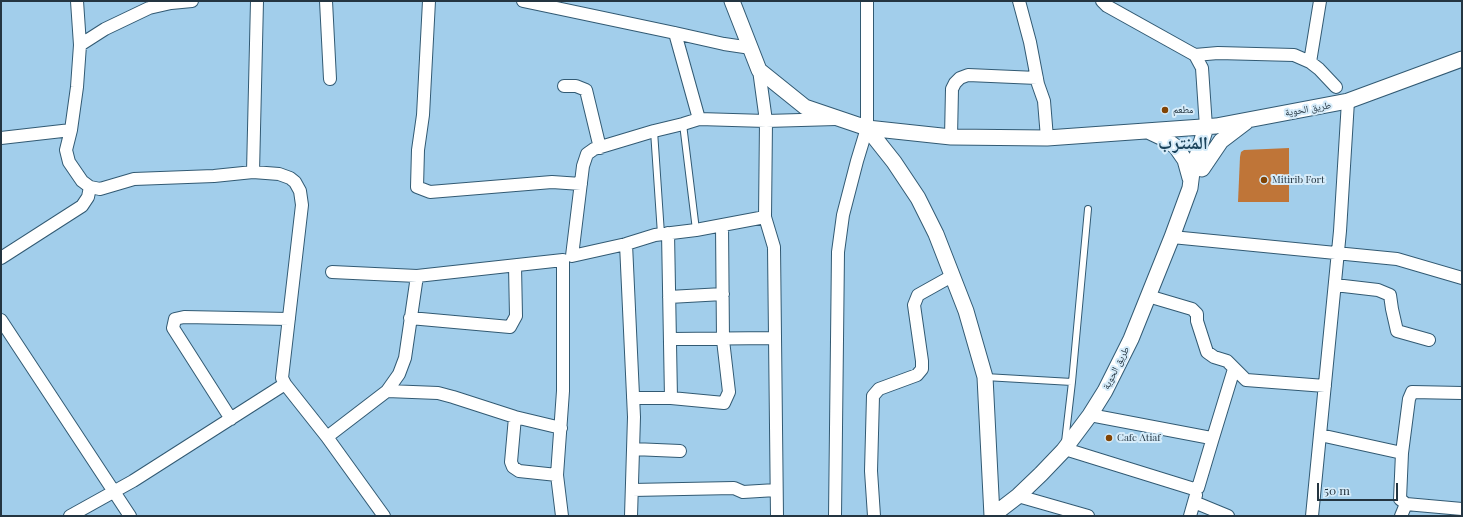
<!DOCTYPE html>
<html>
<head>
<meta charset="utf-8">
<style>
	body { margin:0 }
	#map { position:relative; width:1463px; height:517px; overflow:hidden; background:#a2ceeb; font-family:"Playfair Display",serif }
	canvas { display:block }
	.frame { position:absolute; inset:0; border:2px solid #243541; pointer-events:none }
	.scale { position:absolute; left:1317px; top:483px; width:81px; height:18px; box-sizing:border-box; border:2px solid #243541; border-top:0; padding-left:5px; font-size:12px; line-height:14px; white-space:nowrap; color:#243541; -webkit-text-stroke:3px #d6ecfa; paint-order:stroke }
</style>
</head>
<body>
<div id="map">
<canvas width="1463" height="517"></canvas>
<div class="frame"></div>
<div class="scale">50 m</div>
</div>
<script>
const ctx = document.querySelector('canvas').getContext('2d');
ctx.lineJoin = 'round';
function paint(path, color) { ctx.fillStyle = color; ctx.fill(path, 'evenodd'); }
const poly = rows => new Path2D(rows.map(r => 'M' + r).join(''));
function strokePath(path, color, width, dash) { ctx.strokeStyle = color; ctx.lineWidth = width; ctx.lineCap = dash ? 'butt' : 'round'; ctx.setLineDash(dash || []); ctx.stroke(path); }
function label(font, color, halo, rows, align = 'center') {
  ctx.font = font + ' "Playfair Display","Noto Naskh Arabic",serif'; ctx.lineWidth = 4; ctx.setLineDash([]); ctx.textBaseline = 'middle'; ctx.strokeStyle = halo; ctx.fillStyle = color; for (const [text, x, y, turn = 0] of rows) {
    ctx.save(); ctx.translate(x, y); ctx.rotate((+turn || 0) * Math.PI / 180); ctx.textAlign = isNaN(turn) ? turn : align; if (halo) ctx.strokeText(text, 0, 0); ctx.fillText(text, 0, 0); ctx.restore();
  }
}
paint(poly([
	[1289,148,1289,202,1238,202,1240,157,1241,152,1244,150]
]), '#bf7538');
const service = poly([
	[683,124,696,230],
	[654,131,661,234],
	[985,377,1072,382],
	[1065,442,1072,382,1088,209]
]);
const minor = poly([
	[77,1,80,45,77,87,71,130,66,150,69,162,82,181,90,187,100,189,134,179,214,176,253,172,279,174,290,178,295,182,300,191,302,205,282,378,285,384,327,437,384,516],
	[326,1,330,79],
	[429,1,423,115,418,150,417,187,430,192,552,182,581,184],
	[523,1,675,33,724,44,751,48],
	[1019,1,1030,42,1038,84,1044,101,1047,138],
	[1102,1,1107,6,1195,55,1202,68,1206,127],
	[675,33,699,119],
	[80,45,105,29,149,8,171,3,192,1],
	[1195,55,1218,53,1294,55,1310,62,1319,69,1336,87],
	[1310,62,1320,1],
	[759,70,766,121,765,217,696,230,655,235,626,244,572,256,583,166,587,154,594,149,654,131,683,124,699,119,766,121,836,119],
	[564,86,576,86,586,90,600,148],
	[951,137,952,89,955,83,960,78,968,75,1037,78],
	[1,138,71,130],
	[253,172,257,1],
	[765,217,774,247,777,516],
	[668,233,671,398,724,403,729,392,723,340,722,225],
	[1172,237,1397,259,1462,278],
	[626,244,634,417,631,516],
	[1,258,82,206,88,197,90,187],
	[332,272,417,276,563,260,563,391,557,475,562,516],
	[1335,285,1378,290,1390,295,1392,309,1397,331,1429,340],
	[1148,296,1192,309,1197,314,1197,321,1207,352,1214,357,1227,361,1246,380,1325,386],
	[669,297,723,294],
	[410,318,510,327,516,316,515,266],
	[1,320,130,516],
	[671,339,775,338],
	[387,391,438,393,453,397,515,417,561,428],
	[633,398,671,398],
	[515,417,511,462,513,467,519,471,557,475],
	[231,419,173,328,175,319,184,317,289,319],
	[1320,435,1402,453,1400,499,1406,504,1462,509],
	[327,437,387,391,399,374,405,358,417,276],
	[1212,441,1234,369],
	[633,449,680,451],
	[1065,449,1194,489,1198,488,1212,441,1211,438,1090,415],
	[1402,453,1409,399,1412,392,1462,393],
	[632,490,734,488,743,492,776,490],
	[1018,496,1088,516],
	[1194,502,1228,516],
	[70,516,133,481,285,384],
	[835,516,838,252,843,215,857,161,867,128,867,1],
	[874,516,871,471,873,396,879,389,917,375,922,369,922,361,914,305,918,295,952,276],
	[1190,516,1196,495],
	[1312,516,1340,231,1348,101],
	[1401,516,1406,504]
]);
const tertiary = poly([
	[732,1,759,70,805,107,867,128,951,137,1047,138,1216,126,1348,101,1462,59],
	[867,128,894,162,918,198,936,234,966,311,985,377,992,516],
	[1148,131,1165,139,1176,147,1185,160,1190,178],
	[1202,169,1221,141,1246,122],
	[992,516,1018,496,1041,474,1063,451,1090,415,1105,391,1131,339,1172,237,1190,188,1192,172,1206,127]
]);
strokePath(service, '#325a73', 8);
strokePath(minor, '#325a73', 14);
strokePath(tertiary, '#325a73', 17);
strokePath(service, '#fff', 6);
strokePath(minor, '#fff', 12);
strokePath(tertiary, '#fff', 15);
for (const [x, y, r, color] of [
	[1165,110,4,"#824404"],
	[1264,180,4,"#824404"],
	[1109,438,4,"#824404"]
]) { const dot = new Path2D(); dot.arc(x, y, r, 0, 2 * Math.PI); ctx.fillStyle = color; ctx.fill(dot); strokePath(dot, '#d6ecfa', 1.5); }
label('10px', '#243541', '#d6ecfa', [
	["طريق الحوية",1308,109,-10],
	["طريق الحوية",1116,368,-63]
]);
label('10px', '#243541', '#d6ecfa', [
	["مطعم",1173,110],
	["Mitirib Fort",1272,180],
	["Cafe Atiaf",1117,438]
], 'left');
label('bold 18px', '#1c445c', '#d6ecfa', [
	["المنترب",1183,143]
]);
</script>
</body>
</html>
